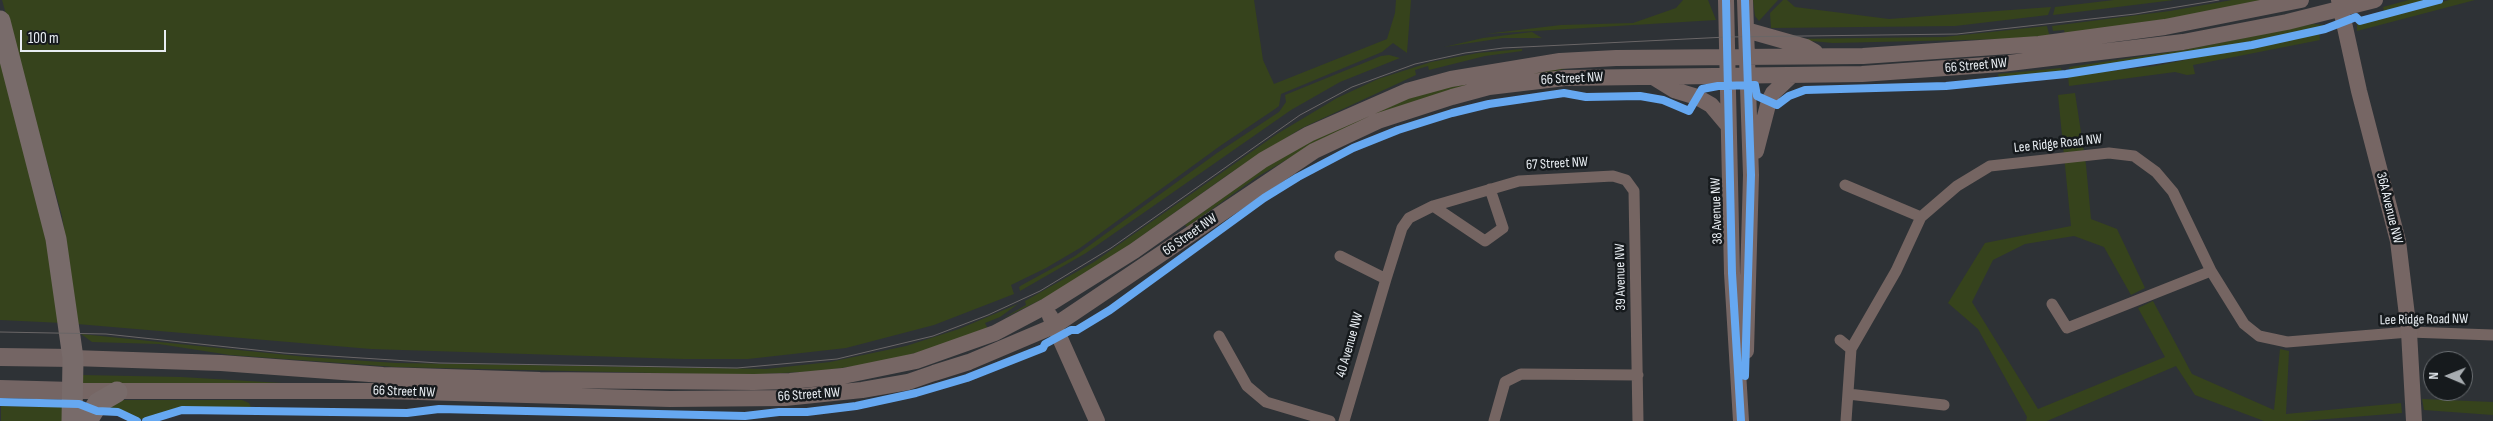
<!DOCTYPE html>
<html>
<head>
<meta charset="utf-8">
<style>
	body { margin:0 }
	#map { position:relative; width:2493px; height:421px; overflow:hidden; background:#2e3236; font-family:"Sofia Sans Condensed",sans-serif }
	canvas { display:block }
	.north { position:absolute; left:2423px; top:351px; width:50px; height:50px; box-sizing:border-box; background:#161a1d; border:1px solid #6a6e72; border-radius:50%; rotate:271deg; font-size:14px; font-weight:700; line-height:20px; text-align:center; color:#e8edf2 }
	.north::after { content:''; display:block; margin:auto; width:18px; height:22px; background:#a7acb0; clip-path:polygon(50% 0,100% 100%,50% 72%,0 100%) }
	.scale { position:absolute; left:20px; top:30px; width:146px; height:22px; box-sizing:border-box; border:2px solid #e8edf2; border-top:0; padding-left:6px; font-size:15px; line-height:18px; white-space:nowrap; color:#e8edf2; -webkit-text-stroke:4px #161a1d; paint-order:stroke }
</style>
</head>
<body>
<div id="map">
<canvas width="2493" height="421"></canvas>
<div class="north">N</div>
<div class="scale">100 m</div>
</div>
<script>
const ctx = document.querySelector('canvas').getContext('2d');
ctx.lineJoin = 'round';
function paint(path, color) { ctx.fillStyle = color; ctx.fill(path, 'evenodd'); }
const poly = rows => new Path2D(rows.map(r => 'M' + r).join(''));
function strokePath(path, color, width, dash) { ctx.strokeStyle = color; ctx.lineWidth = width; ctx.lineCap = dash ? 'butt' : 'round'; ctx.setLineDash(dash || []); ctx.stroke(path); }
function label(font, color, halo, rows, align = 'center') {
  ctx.font = font + ' "Sofia Sans Condensed",sans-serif'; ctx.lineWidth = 5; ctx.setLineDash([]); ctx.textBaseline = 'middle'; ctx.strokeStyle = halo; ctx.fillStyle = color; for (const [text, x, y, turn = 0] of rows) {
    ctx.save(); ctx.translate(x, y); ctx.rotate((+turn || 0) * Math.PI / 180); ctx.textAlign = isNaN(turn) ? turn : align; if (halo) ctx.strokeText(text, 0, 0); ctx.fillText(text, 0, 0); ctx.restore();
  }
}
paint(poly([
	[2,0,1254,0,1263,60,1274,84,1387,39,1395,13,1396,0,1411,0,1407,53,1393,43,1382,52,1281,94,1279,106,1275,109,1220,146,1080,248,1046,268,1011,285,1014,294,934,325,846,348,748,359,683,359,371,349,77,324,62,216],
	[1683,0,1708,0,1716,20,1485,34,1561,25,1633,23,1676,8],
	[1753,0,1778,0,1759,21,1755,16],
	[1783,0,1787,0,1795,7,1889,19,2051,7,2048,15,1955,26,1771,28,1770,13],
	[2114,0,2174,0,2053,15,2055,7],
	[2232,0,2267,0,2168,19,2065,34,2064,30,2053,31,2052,26,2170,11],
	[2409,0,2429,0,2384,11,2383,7],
	[2449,0,2475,0,2357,31,2357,24],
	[2313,24,2325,25,2325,27,2170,57,2070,71,2069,67,2184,50],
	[2047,26,2049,34,2059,35,2005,39,1833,43,1790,39,1944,37],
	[1532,32,1542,38,1503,38,1444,47,1483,38],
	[2319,33,2320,40,2193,65,2195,74,2187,75,2175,72,2069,86,2068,76,2155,66],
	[0,39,22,124,63,323,0,320],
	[1522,49,1522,51,1485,56,1429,70,1428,66,1415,70,1416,75,1302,128,1229,174,1077,282,1002,319,1026,305,1025,301,1094,262,1277,134,1337,98,1378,79,1431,62,1478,53],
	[1389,55,1400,58,1340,82,1291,110,1086,253,1020,291,1019,287,1022,285,1075,256,1217,153,1279,112,1286,102,1285,95,1381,56],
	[1571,67,1324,138,1257,177,1187,227,1185,225,1265,167,1302,145,1392,104,1437,89],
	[2061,68,2062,72,1999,78,1998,74],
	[2075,93,2086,165,2091,219,2117,229,2145,288,2131,295,2104,247,2074,236,2025,244,1993,260,1972,302,2038,409,2165,357,2138,308,2153,301,2192,374,2274,410,2280,349,2289,351,2286,414,2401,403,2402,413,2302,421,2264,421,2195,395,2176,366,2047,421,2026,421,2027,417,1978,329,1948,303,1985,243,2071,226,2058,95],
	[1018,304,1000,317,985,323,988,329,923,351,881,362,822,371,743,375,396,367,230,355,159,344,92,342,81,334,307,357,396,363,766,369,830,362,906,346,959,329],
	[82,375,181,377,282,383,282,385,81,384],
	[2422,399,2493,402,2493,415,2424,410],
	[119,400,242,400,249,403,252,409,179,409,150,419,137,419,110,408],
	[1,406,64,407,64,421,1,421]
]), '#36431c');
strokePath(poly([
	[1845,185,1921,217],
	[1433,206,1485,241,1503,228,1490,189],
	[1340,256,1386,279],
	[2052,304,2067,328,2211,271],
	[1219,336,1247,386,1266,402,1330,421],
	[1840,340,1851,349],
	[1848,394,1944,405],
	[1344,421,1386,279,1402,228,1409,218,1433,206,1519,181,1613,176,1626,180,1634,191,1638,421],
	[1494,421,1505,382,1521,374,1638,375],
	[1846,421,1851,349,1896,271,1921,217,1957,186,1990,166,2109,153,2134,156,2156,172,2173,192,2211,271,2244,324,2259,336,2287,342,2409,332,2493,335]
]), '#756562', 11);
strokePath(poly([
	[1726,0,1732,273,1741,421],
	[1745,0,1751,175,1746,351],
	[2339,0,2359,91,2398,241,2409,332,2414,421],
	[1746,30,1806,47,1815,52],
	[1653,77,1674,90,1697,97,1711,105,1727,124],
	[1756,151,1769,101,1773,93,1791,76],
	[1050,316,1097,421],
	[73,358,221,363,383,375,540,380,754,382,790,381,843,376,916,361,995,333,1046,306,1134,251,1263,160,1309,134,1407,91,1451,79,1560,61,1616,58,1863,56,2039,44,2165,27,2301,0],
	[73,391,383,391,670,399,785,398,862,390,908,382,934,373,969,362,1054,326,1314,151,1378,121,1452,97,1489,87,1565,78,1862,74,2001,64,2183,42,2287,22,2375,0]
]), '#766664', 16);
strokePath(poly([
	[0,357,73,358],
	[0,389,73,391]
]), '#746564', 18);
strokePath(poly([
	[0,21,56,239,73,358,72,421],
	[87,421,98,403,117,392]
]), '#786b6a', 21);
strokePath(poly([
	[0,332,106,334,284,353,439,363,737,368,837,359,933,336,988,315,1040,291,1111,248,1300,115,1352,87,1415,64,1465,53,1503,48,1727,37,1957,34,2135,14,2219,0]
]), '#6a6667', 1);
strokePath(poly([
	[1726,0,1732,273,1741,421],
	[1745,0,1751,175,1745,376],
	[0,402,79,404,97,411,118,412,137,421],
	[146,421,182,410,407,413,439,409,745,416,779,412,807,412,856,406,916,393,967,378,1043,348,1045,344,1071,330,1077,330,1110,310,1264,198,1298,177,1353,148,1398,130,1452,113,1489,104,1564,93,1586,97,1640,96,1663,100,1689,111,1702,89,1718,86,1755,85,1757,96,1777,105,1789,96,1805,90,1946,86,2066,74,2252,45,2325,29,2356,17,2360,21,2439,0]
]), '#66a8f1', 8);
label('14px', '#e8edf2', '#161a1d', [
	["66 Street NW",1976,66,-5],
	["66 Street NW",1572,79,-3],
	["Lee Ridge Road NW",2058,144,-6],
	["67 Street NW",1557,164,-3],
	["36A Avenue NW",2389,208,76],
	["38 Avenue NW",1717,211,-92],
	["66 Street NW",1190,235,-35],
	["39 Avenue NW",1621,277,-91],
	["Lee Ridge Road NW",2424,320,-1],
	["40 Avenue NW",1350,345,-74],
	["66 Street NW",404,392,2],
	["66 Street NW",809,395,-4]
]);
</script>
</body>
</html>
